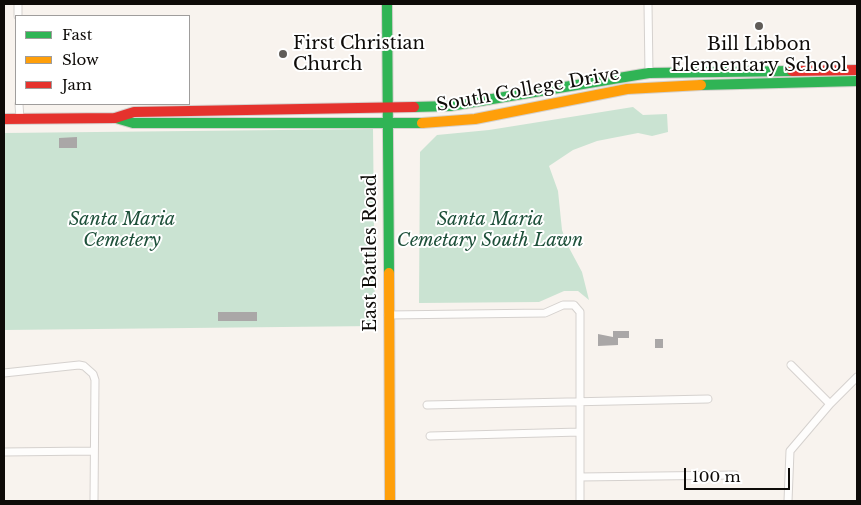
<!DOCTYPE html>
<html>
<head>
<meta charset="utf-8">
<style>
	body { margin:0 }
	#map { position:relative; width:861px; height:505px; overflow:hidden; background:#f8f3ee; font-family:"Libre Baskerville",serif }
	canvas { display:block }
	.frame { position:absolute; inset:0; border:5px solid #0e0b08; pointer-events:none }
	.legend { position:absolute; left:15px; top:15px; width:175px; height:90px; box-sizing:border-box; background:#fff; border:1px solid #9f9d9c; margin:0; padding:6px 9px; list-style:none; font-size:15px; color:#0e0b08 }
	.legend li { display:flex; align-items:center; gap:10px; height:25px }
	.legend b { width:25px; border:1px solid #9f9d9c }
	.scale { position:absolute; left:684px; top:468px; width:106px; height:22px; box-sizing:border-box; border:2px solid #0e0b08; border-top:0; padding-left:6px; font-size:15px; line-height:18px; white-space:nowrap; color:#0e0b08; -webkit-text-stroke:4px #fff; paint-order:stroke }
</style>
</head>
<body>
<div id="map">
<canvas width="861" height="505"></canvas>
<div class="frame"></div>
<ul class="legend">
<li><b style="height:6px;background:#30b455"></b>Fast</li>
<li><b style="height:6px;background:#ff9f0a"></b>Slow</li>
<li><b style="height:6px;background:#e5322d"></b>Jam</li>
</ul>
<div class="scale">100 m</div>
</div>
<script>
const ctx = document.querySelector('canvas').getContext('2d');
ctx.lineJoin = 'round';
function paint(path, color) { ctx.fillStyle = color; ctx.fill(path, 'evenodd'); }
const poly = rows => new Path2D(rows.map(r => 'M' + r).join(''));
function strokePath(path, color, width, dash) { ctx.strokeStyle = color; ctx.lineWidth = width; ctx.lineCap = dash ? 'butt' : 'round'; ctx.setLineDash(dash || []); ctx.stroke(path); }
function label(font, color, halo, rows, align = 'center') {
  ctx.font = font + ' "Libre Baskerville",serif'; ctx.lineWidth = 4; ctx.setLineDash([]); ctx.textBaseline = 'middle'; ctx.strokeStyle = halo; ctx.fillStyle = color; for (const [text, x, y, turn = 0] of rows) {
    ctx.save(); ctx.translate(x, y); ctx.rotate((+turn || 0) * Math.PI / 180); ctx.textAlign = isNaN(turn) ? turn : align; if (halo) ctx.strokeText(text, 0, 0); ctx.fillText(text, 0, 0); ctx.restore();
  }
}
paint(poly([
	[633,107,643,115,667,114,668,132,652,136,638,133,597,141,573,150,549,166,558,191,562,230,567,244,582,272,589,300,578,291,564,291,539,302,419,303,420,152,437,135,489,130],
	[373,129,375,326,4,330,4,133]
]), '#cae3d2');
paint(poly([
	[77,137,77,148,59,148,59,138],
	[218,312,257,312,257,321,218,321],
	[613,331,629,331,629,338,618,338,618,345,598,346,598,334,613,337],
	[655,339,663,339,663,348,655,348]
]), '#aaa7a7');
const street = poly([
	[18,4,18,16],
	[648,4,649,73],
	[19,104,20,119],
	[388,315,545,313,563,305,574,305,580,312,580,501],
	[791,365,830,404],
	[4,373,79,365,84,366,93,374,95,380,94,501],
	[427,405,708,399],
	[430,436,580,432],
	[4,452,94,451],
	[580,477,735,475],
	[788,501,790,451,830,404,857,377]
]);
const fast = poly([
	[387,4,389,273],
	[701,85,857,81],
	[414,107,450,106,649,73,792,71],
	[116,118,133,123,422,123]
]);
const slow = poly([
	[422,123,475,119,627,89,701,85],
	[389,273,390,501]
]);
const jam = poly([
	[792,71,857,70],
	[4,119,115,118,134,112,414,107]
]);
strokePath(street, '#d5d1ce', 9);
strokePath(fast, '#d5d1ce', 12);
strokePath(slow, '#d5d1ce', 12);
strokePath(jam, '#d5d1ce', 12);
strokePath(street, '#fefdfc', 7);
strokePath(fast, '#30b455', 10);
strokePath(slow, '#ff9f0a', 10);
strokePath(jam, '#e5322d', 10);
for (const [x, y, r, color] of [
	[759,26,5,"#605c58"],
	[283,54,5,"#605c58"]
]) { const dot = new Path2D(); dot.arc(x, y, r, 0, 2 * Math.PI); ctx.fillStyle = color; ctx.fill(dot); strokePath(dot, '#fff', 2); }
label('18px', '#0e0b08', '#fff', [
	["First Christian",293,44],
	["Church",293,65],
	["Bill Libbon",759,45,"center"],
	["Elementary School",759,66,"center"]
], 'left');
label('18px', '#0e0b08', '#fff', [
	["South College Drive",528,90,-10],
	["East Battles Road",371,253,-90]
]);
label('italic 18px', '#1e503a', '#fff', [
	["Santa Maria",122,220],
	["Cemetery",122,241],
	["Santa Maria",490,220],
	["Cemetary South Lawn",490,241]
]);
</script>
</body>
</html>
